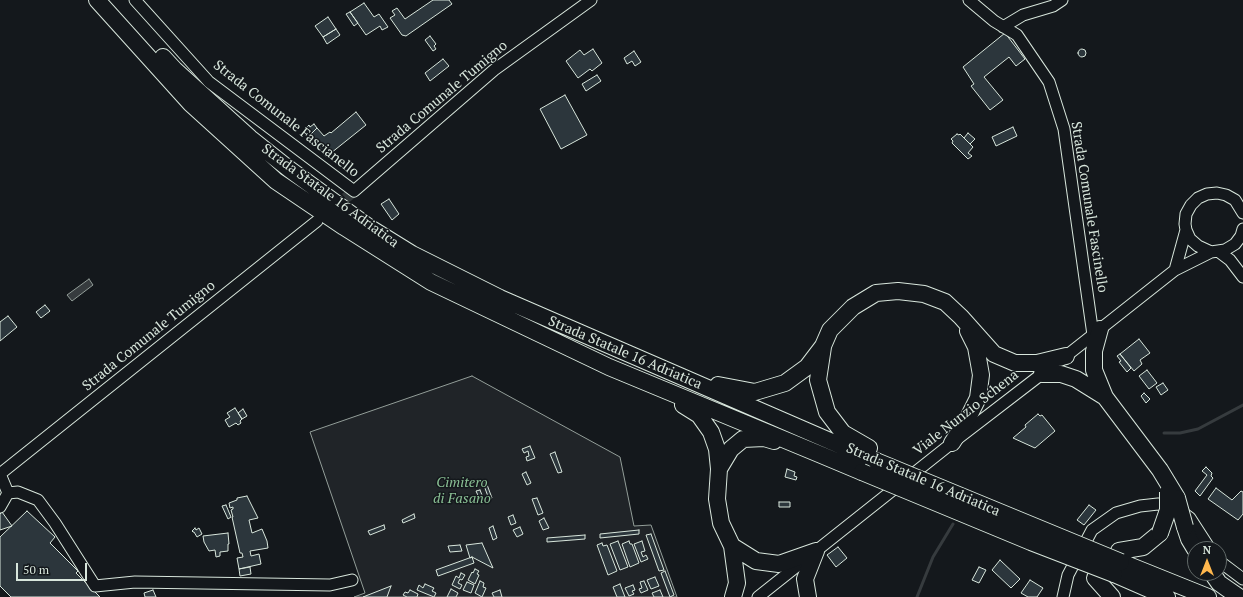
<!DOCTYPE html>
<html>
<head>
<meta charset="utf-8">
<style>
	body { margin:0 }
	#map { position:relative; width:1243px; height:597px; overflow:hidden; background:#14181c; font-family:"PT Serif",serif }
	canvas { display:block }
	.north { position:absolute; left:1187px; top:541px; width:40px; height:40px; box-sizing:border-box; background:#14181c; border:1px solid #626a69; border-radius:50%; rotate:0deg; font-size:11px; font-weight:700; line-height:16px; text-align:center; color:#d8e6dc }
	.north::after { content:''; display:block; margin:auto; width:14px; height:18px; background:#ffb74d; clip-path:polygon(50% 0,100% 100%,50% 72%,0 100%) }
	.scale { position:absolute; left:16px; top:563px; width:71px; height:18px; box-sizing:border-box; border:2px solid #d8e6dc; border-top:0; padding-left:5px; font-size:12px; line-height:14px; white-space:nowrap; color:#d8e6dc; -webkit-text-stroke:3px #14181c; paint-order:stroke }
</style>
</head>
<body>
<div id="map">
<canvas width="1243" height="597"></canvas>
<div class="north">N</div>
<div class="scale">50 m</div>
</div>
<script>
const ctx = document.querySelector('canvas').getContext('2d');
ctx.lineJoin = 'round';
function paint(path, color) { ctx.fillStyle = color; ctx.fill(path, 'evenodd'); }
const poly = rows => new Path2D(rows.map(r => 'M' + r).join(''));
function strokePath(path, color, width, dash) { ctx.strokeStyle = color; ctx.lineWidth = width; ctx.lineCap = dash ? 'butt' : 'round'; ctx.setLineDash(dash || []); ctx.stroke(path); }
function label(font, color, halo, rows, align = 'center') {
  ctx.font = font + ' "PT Serif",serif'; ctx.lineWidth = 3; ctx.setLineDash([]); ctx.textBaseline = 'middle'; ctx.strokeStyle = halo; ctx.fillStyle = color; for (const [text, x, y, turn = 0] of rows) {
    ctx.save(); ctx.translate(x, y); ctx.rotate((+turn || 0) * Math.PI / 180); ctx.textAlign = isNaN(turn) ? turn : align; if (halo) ctx.strokeText(text, 0, 0); ctx.fillText(text, 0, 0); ctx.restore();
  }
}
const green = poly([
	[472,376,620,457,634,526,651,525,677,597,354,597,365,593,310,432,472,376]
]);
paint(green, '#202428');
strokePath(green, '#939e99', 1);
const water = poly([
	[89,279,93,285,72,301,67,295,89,279]
]);
paint(water, '#363b3e');
strokePath(water, '#939e99', 1);
strokePath(poly([
	[1164,433,1180,433,1198,429,1243,405],
	[917,597,933,557,953,524]
]), '#363b3e', 3);
const building = poly([
	[433,0,449,0,452,4,406,36,402,35,390,18,395,15,392,11,397,8,405,19,433,0],
	[364,3,374,17,379,14,388,27,382,30,380,26,366,35,350,12,364,3],
	[350,12,358,23,354,26,346,14,350,12],
	[328,17,336,29,323,37,315,26,328,17],
	[336,29,340,35,327,44,323,37,336,29],
	[1005,33,1025,59,1016,66,1009,57,984,77,1003,100,990,110,971,86,974,84,963,67,1005,33],
	[430,36,436,44,434,46,436,49,433,51,425,40,430,36],
	[593,49,602,63,592,71,590,69,578,78,566,61,580,50,584,55,593,49],
	'1078 53a4 4 0 1 1 8 0a4 4 0 1 1-8 0Z',
	[634,51,641,62,635,66,632,61,627,64,624,58,634,51],
	[443,59,449,66,430,81,425,73,443,59],
	[597,75,601,81,586,91,582,84,597,75],
	[565,95,587,135,561,149,540,109,565,95],
	[356,112,366,125,326,157,309,136,317,128,324,136,330,132,331,133,356,112],
	[314,124,317,128,309,136,305,131,308,130,306,128,309,125,310,127,314,124],
	[1013,127,1017,136,996,146,992,137,1013,127],
	[968,133,975,139,970,144,964,138,968,133],
	[957,134,959,135,960,134,973,147,968,153,972,156,968,159,952,143,953,141,951,139,957,134],
	[389,199,399,214,392,220,381,204,389,199],
	[45,305,50,311,41,318,36,312,45,305],
	[8,316,17,327,0,341,0,322,8,316],
	[1139,339,1150,353,1140,360,1142,364,1134,371,1120,354,1139,339],
	[1120,354,1131,368,1127,372,1119,362,1121,361,1117,356,1120,354],
	[1147,370,1157,383,1149,389,1139,376,1147,370],
	[1163,383,1168,390,1161,395,1156,387,1163,383],
	[1144,393,1150,399,1146,403,1141,396,1144,393],
	[235,408,242,419,240,421,241,423,238,425,236,423,229,427,225,420,230,417,227,413,235,408],
	[243,409,247,416,242,419,238,413,243,409],
	[1038,414,1040,416,1042,415,1055,431,1035,448,1013,438,1026,427,1025,425,1038,414],
	[530,446,535,458,527,461,526,457,529,456,528,451,524,453,522,449,530,446],
	[555,452,562,472,558,473,550,454,555,452],
	[1206,467,1212,473,1211,476,1213,478,1200,496,1195,491,1207,475,1202,471,1206,467],
	[787,469,795,472,794,476,797,477,796,480,785,477,787,469],
	[526,472,531,483,527,485,522,474,526,472],
	[486,482,492,498,489,499,483,483,486,482],
	[1216,488,1232,500,1241,491,1243,492,1243,514,1238,520,1208,499,1216,488],
	[480,490,484,500,481,502,476,491,480,490],
	[247,496,258,518,249,520,252,533,262,529,267,541,268,548,250,551,251,556,259,554,261,564,239,569,237,558,243,557,242,553,240,553,232,517,233,517,231,510,233,509,233,507,230,508,229,503,237,500,237,498,247,496],
	[537,498,543,513,538,515,532,499,537,498],
	[779,502,790,502,790,507,779,507,779,502],
	[226,505,231,517,228,519,222,506,226,505],
	[1089,505,1096,510,1084,525,1077,520,1089,505],
	[27,511,55,537,50,543,78,571,76,573,100,597,11,597,0,586,0,537,27,511],
	[2,512,12,526,0,530,0,514,2,512],
	[414,514,415,518,403,523,402,520,414,514],
	[513,515,516,523,511,525,508,517,513,515],
	[544,518,549,528,543,530,539,521,544,518],
	[384,525,385,529,370,535,368,531,384,525],
	[493,526,497,538,493,540,489,528,493,526],
	[520,527,523,534,517,537,513,530,520,527],
	[195,528,196,530,199,528,202,534,197,537,194,532,193,532,192,531,195,528],
	[639,530,639,534,600,538,600,534,639,530],
	[228,533,229,544,228,544,228,551,220,552,220,556,216,557,215,550,209,551,204,542,203,536,228,533],
	[651,534,664,570,659,571,646,535,651,534],
	[585,535,585,539,547,542,547,538,585,535],
	[618,541,628,567,620,570,610,544,618,541],
	[629,541,630,544,632,544,639,563,630,567,622,544,629,541],
	[642,541,645,551,641,552,643,557,646,555,648,559,641,562,634,544,642,541],
	[482,543,493,568,472,557,470,558,466,545,482,543],
	[602,543,603,546,607,545,617,571,608,575,597,545,602,543],
	[460,545,462,551,450,552,448,546,460,545],
	[838,547,847,558,836,567,827,555,838,547],
	[472,557,474,563,438,576,436,570,472,557],
	[1000,560,1020,579,1011,588,992,570,1000,560],
	[250,567,251,574,240,576,239,569,250,567],
	[979,567,986,570,979,583,972,580,979,567],
	[475,569,479,571,477,574,479,575,475,584,468,580,472,572,473,573,475,569],
	[665,571,674,595,670,597,661,573,665,571],
	[461,573,465,575,462,580,460,579,458,583,462,585,460,589,452,585,456,576,459,578,461,573],
	[655,577,659,586,651,589,647,580,655,577],
	[1030,580,1043,588,1037,597,1028,597,1021,593,1030,580],
	[480,581,484,583,483,587,486,588,482,597,475,593,480,581],
	[644,581,648,590,641,593,639,589,642,588,640,582,644,581],
	[467,582,474,585,471,593,463,590,467,582],
	[425,584,434,588,432,591,436,593,434,597,417,590,419,585,423,588,425,584],
	[620,584,625,597,617,597,613,587,620,584],
	[633,585,635,590,632,591,634,594,629,596,625,588,633,585],
	[391,586,387,597,363,597,391,586],
	[451,589,458,593,456,597,447,597,451,589],
	[153,590,156,597,145,597,144,593,153,590],
	[410,590,418,594,417,597,407,597,403,595,405,592,408,593,410,590],
	[500,590,502,597,494,597,492,593,500,590],
	[660,590,663,597,654,597,652,593,660,590]
]);
paint(building, '#2c363c');
strokePath(building, '#d8e6dc', 1);
strokePath(poly([
	[333,209,354,191]
]), '#313739', 11, [11, 5.5]);
const minor = poly([
	[135,0,209,82,354,191,494,70,591,0],
	[969,0,994,21,1017,35,1049,82,1064,129,1093,335],
	[1003,27,1023,15,1053,6,1062,0],
	[1243,213,1235,200,1226,195,1217,193,1207,194,1198,198,1191,205,1186,214,1185,224,1186,230,1190,239,1198,246,1211,252,1225,250,1235,244,1241,236,1243,229],
	[1218,251,1230,260,1243,277],
	[1175,270,1186,230],
	[1061,360,1175,270,1211,252],
	[0,474,317,221],
	[0,474,8,493],
	[8,493,18,492,38,500,55,523,95,586,135,582,330,585,352,580],
	[0,507,8,493],
	[1219,561,1243,579],
	[758,597,952,443,1047,370],
	[1063,597,1068,575,1092,530,1116,513,1140,506,1158,504,1175,507,1190,518,1210,549]
]);
const highway = poly([
	[97,0,190,103,276,181,344,227,431,282,609,367,819,454,862,472],
	[163,57,175,70,250,138,289,169,370,228,412,254,500,298,876,461],
	[1100,329,1094,351,1094,370,1105,397,1160,470,1177,498],
	[823,347,818,380,827,412,843,433,869,448],
	[1042,374,1061,374,1076,379,1105,397],
	[718,385,755,392,785,383,807,367,823,346,830,330,853,307,876,293,898,291,924,294,945,302,961,317,994,354,1015,363,1037,363,1066,356],
	[683,405,699,415,711,432,717,449,719,469,717,499,721,523,732,546,737,583,733,597],
	[952,443,968,418,978,398,981,375,976,347,968,331],
	[719,469,731,449,743,439,764,438,774,441],
	[1185,527,1189,539,1195,549],
	[732,546,756,561,779,564,816,551],
	[1119,551,1143,547,1160,533],
	[1121,562,1208,597],
	[1212,573,1219,583,1239,597],
	[1114,574,1167,597],
	[1095,578,1112,597],
	[808,597,805,579,816,551]
]);
strokePath(minor, '#d8e6dc', 13);
strokePath(highway, '#d8e6dc', 18);
strokePath(minor, '#14181c', 11);
strokePath(highway, '#14181c', 16);
const highwayBridge = poly([
	[876,461,1121,562],
	[862,472,1031,542,1114,574],
	[1177,498,1185,527],
	[1160,533,1168,510,1168,492]
]);
strokePath(highwayBridge, '#d8e6dc', 18, []);
strokePath(highwayBridge, '#14181c', 16);
label('14px', '#d8e6dc', '#14181c', [
	["Strada Comunale Tumigno",442,97,-40],
	["Strada Comunale Fascianello",286,119,38],
	["Strada Statale 16 Adriatica",330,196,36],
	["Strada Comunale Fascinello",1089,207,81],
	["Strada Comunale Tumigno",149,336,-39],
	["Strada Statale 16 Adriatica",625,353,23],
	["Viale Nunzio Schena",966,413,-38],
	["Strada Statale 16 Adriatica",923,480,23]
]);
label('italic 14px', '#8ac095', '#14181c', [
	["Cimitero",462,483],
	["di Fasano",462,499]
]);
</script>
</body>
</html>
